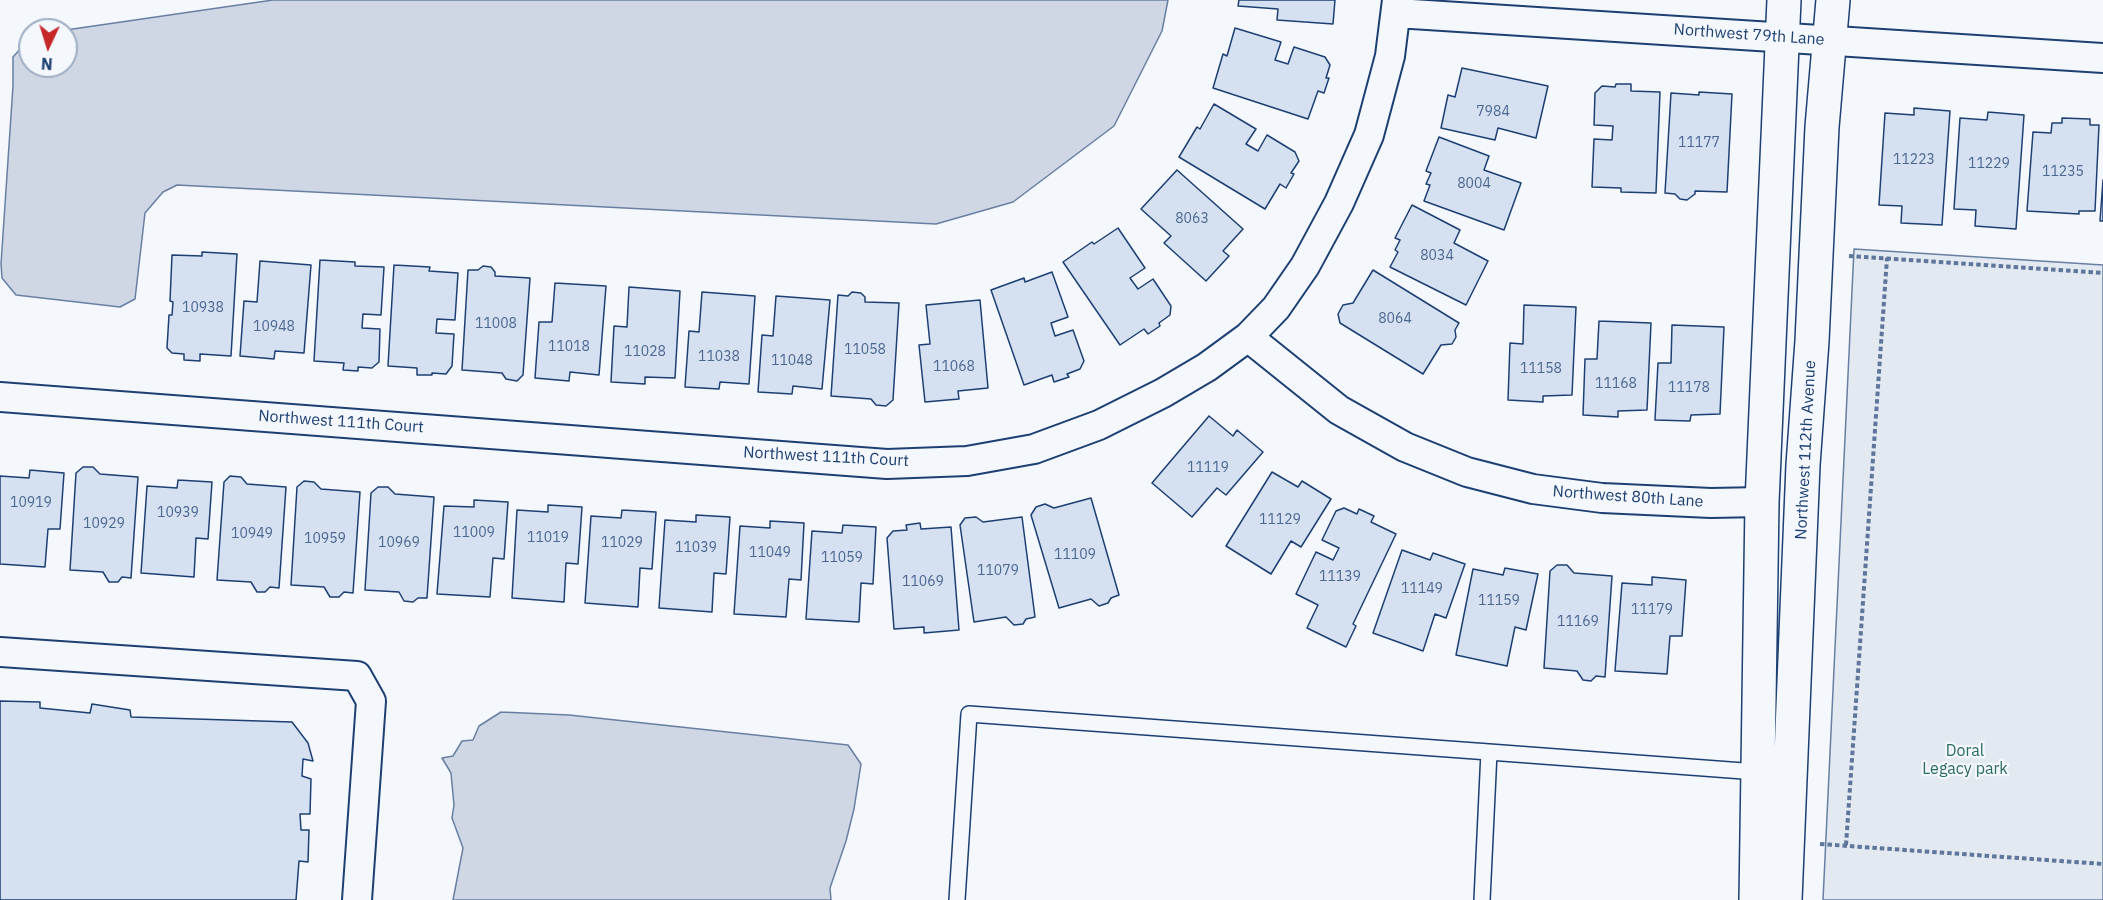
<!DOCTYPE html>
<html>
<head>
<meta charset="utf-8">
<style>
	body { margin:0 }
	#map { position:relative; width:2103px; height:900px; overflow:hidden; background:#f4f7fb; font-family:"IBM Plex Sans",sans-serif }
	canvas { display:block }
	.north { position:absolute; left:18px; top:18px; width:60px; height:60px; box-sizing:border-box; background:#f4f7fb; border:2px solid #9eadc5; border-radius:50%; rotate:184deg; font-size:16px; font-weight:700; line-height:24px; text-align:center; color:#1d3f73 }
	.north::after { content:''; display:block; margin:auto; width:21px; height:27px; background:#c62828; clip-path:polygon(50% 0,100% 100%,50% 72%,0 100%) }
</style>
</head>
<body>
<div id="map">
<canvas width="2103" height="900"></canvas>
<div class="north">N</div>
</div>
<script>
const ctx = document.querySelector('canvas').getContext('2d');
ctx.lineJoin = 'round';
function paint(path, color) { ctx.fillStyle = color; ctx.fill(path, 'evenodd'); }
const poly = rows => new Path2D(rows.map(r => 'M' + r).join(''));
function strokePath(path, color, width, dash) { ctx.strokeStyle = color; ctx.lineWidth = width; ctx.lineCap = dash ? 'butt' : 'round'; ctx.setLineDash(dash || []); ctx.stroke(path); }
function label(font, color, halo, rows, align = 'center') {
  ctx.font = font + ' "IBM Plex Sans",sans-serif'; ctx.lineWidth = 4.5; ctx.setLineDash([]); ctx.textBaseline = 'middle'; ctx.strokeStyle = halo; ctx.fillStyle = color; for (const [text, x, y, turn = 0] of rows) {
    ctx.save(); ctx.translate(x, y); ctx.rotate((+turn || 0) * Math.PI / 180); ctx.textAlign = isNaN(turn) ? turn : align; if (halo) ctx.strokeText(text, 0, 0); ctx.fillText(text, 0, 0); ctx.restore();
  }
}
const green = poly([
	[1854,249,2103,265,2103,900,1823,900,1854,249]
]);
paint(green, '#e3e9f0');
strokePath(green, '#687fa3', 1.5);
const water = poly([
	[273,0,1168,0,1162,31,1114,126,1013,202,936,224,177,185,163,192,145,213,135,299,120,307,16,295,2,278,1,264,13,86,13,57,30,38,30,66,66,66,66,30,273,0],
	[501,712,569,715,848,745,861,764,854,809,846,841,830,888,831,900,453,900,463,848,452,818,454,805,451,773,442,758,453,756,462,741,473,740,479,726,501,712]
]);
paint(water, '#cfd7e4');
strokePath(water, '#687fa3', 1.5);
const building = poly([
	[1239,0,1335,0,1333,24,1277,20,1278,9,1238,6,1239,0],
	[1235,28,1281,42,1275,60,1288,64,1294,47,1325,57,1330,65,1326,78,1329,78,1324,93,1318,91,1308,119,1213,88,1223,54,1227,56,1235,28],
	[1462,68,1548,86,1536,138,1498,128,1495,140,1441,128,1448,95,1455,97,1462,68],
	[1616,84,1631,84,1631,91,1660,92,1656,193,1621,192,1621,188,1592,187,1594,139,1612,140,1613,126,1594,125,1595,93,1602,86,1615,87,1616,84],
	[1699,92,1732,94,1727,192,1695,191,1695,194,1687,200,1680,199,1675,194,1665,193,1671,93,1699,95,1699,92],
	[1214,104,1256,129,1246,144,1258,151,1267,135,1295,152,1299,161,1291,173,1294,174,1286,188,1280,184,1265,209,1179,157,1197,127,1200,129,1214,104],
	[1914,108,1950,111,1942,225,1901,223,1902,206,1879,205,1885,113,1914,115,1914,108],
	[1988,112,2024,115,2016,229,1975,226,1976,210,1954,209,1960,118,1987,120,1988,112],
	[2062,118,2090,119,2090,125,2099,125,2095,211,2079,211,2079,214,2027,211,2033,132,2051,133,2052,123,2062,123,2062,118],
	[1439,137,1489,156,1484,170,1521,183,1504,230,1424,201,1430,185,1426,184,1431,173,1426,171,1439,137],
	[1177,170,1243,229,1223,251,1229,256,1206,281,1164,243,1171,236,1141,209,1177,170],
	[2103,180,2103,221,2100,221,2103,180],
	[1412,205,1460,230,1454,243,1488,261,1466,305,1390,267,1398,252,1395,250,1400,240,1395,238,1412,205],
	[1118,228,1145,268,1130,278,1138,289,1153,279,1171,306,1170,315,1159,323,1160,326,1148,334,1144,329,1120,345,1063,262,1092,242,1094,244,1118,228],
	[202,252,237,254,231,356,200,354,200,361,184,360,184,354,172,353,167,348,169,315,172,315,173,302,170,301,172,255,202,256,202,252],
	[320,260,355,262,355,266,384,267,381,315,363,314,362,328,380,329,379,362,372,368,358,367,358,371,343,370,344,363,314,361,320,260],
	[260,261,311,265,304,353,275,351,274,359,240,356,244,301,257,302,260,261],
	[394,265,430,267,429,271,458,273,455,320,437,319,436,333,454,334,452,366,446,374,432,373,432,375,417,375,417,368,388,366,394,265],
	[483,266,491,267,495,272,495,276,530,278,523,375,517,381,506,379,502,373,462,370,468,270,478,270,483,266],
	[1373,270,1459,323,1455,330,1456,337,1452,344,1441,345,1423,374,1340,323,1338,314,1343,305,1353,303,1373,270],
	[1052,272,1068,317,1051,323,1055,336,1073,330,1084,361,1080,369,1067,374,1069,377,1054,382,1052,375,1024,385,991,290,1024,278,1025,282,1052,272],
	[555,283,606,286,599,375,570,372,569,381,535,378,539,322,552,322,555,283],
	[629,287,680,291,675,378,645,377,645,384,611,382,614,326,627,327,629,287],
	[702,292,755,296,749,384,720,382,719,389,685,387,689,331,699,332,702,292],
	[852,292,861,293,865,297,865,302,899,303,893,400,886,406,876,405,871,399,831,396,838,295,848,296,852,292],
	[776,296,830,300,822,389,793,386,792,394,758,392,762,335,773,336,776,296],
	[980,300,988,388,958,391,959,399,925,402,919,345,930,344,926,305,980,300],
	[1524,305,1576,307,1572,395,1543,396,1543,402,1508,400,1510,343,1523,344,1524,305],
	[1599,321,1651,323,1647,410,1618,411,1618,417,1583,415,1585,359,1597,359,1599,321],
	[1672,325,1724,327,1720,414,1691,415,1690,421,1655,420,1658,363,1671,363,1672,325],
	[1209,416,1233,436,1237,430,1263,452,1226,495,1217,488,1192,517,1152,483,1209,416],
	[83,467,93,467,100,474,138,477,131,578,122,577,118,582,109,582,103,572,70,570,76,473,83,467],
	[30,470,64,473,60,529,48,529,45,567,0,564,0,476,29,478,30,470],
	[1272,472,1298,487,1302,481,1331,499,1301,547,1291,541,1271,574,1226,546,1272,472],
	[230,476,241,477,247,484,286,487,279,588,270,587,265,592,257,592,251,582,217,580,224,482,230,476],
	[178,480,212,482,208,539,196,538,194,577,141,573,147,486,177,488,178,480],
	[304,481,314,482,321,489,360,492,353,593,344,592,339,597,330,597,324,587,291,585,297,487,304,481],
	[378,487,388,487,395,494,434,497,427,598,418,598,413,602,404,601,399,592,365,590,371,493,378,487],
	[1091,498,1119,595,1111,598,1108,603,1099,606,1091,599,1059,608,1031,515,1036,507,1045,504,1054,508,1091,498],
	[474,500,508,502,504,559,493,558,490,597,437,594,444,506,474,507,474,500],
	[548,505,582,507,578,564,566,563,564,602,512,598,517,510,548,512,548,505],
	[1344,508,1357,514,1359,509,1374,516,1371,522,1396,534,1353,624,1356,626,1346,647,1307,628,1318,605,1296,594,1316,552,1333,560,1339,548,1322,540,1336,511,1344,508],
	[622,510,656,512,652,569,640,568,638,607,585,603,591,516,621,518,622,510],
	[696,515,730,517,726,574,714,573,712,612,659,608,665,520,696,522,696,515],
	[976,517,983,522,1022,517,1035,617,1026,619,1023,624,1014,625,1006,617,974,622,960,525,965,518,976,517],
	[770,521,804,523,801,580,789,579,786,617,734,614,740,526,770,528,770,521],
	[920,523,921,529,951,527,959,630,924,633,924,627,894,629,887,538,893,531,907,530,906,525,920,523],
	[843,525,876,527,873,584,861,583,859,622,806,619,812,531,842,533,843,525],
	[1402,550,1430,560,1433,553,1465,564,1446,618,1435,614,1423,651,1373,633,1402,550],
	[1557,565,1567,565,1574,573,1612,576,1605,677,1596,676,1591,681,1583,680,1577,671,1544,668,1550,571,1557,565],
	[1505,568,1538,574,1526,630,1515,627,1507,666,1456,655,1473,569,1503,575,1505,568],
	[1652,577,1686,580,1682,636,1670,636,1667,674,1615,671,1622,583,1652,585,1652,577],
	[0,701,40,702,40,708,90,713,92,704,130,710,131,717,292,722,308,743,313,761,303,759,302,776,311,779,310,814,300,814,301,830,309,830,308,862,299,861,296,900,0,900,0,701]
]);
paint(building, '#d5e0f0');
strokePath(building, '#1d3f73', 1.5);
const service = poly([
	[957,900,969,714,1489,752],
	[1482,900,1489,752,1757,772]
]);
const minor = poly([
	[1396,13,2103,58],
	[1248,337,1339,410,1405,447,1467,472,1533,489,1602,498,1711,503,1762,502],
	[0,397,887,464,967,461,1034,449,1099,425,1163,393,1207,367,1248,337,1276,308,1305,266,1339,203,1369,135,1390,56,1397,0],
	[0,652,357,676,371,701,357,900]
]);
const tertiary = poly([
	[1756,900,1762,502,1784,0],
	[1785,900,1803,465,1812,341,1822,127,1833,0]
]);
strokePath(service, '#1d3f73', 18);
strokePath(minor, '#1d3f73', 32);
strokePath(tertiary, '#1d3f73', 36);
strokePath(poly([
	[1849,256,2103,273],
	[1820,844,2103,864],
	[1846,845,1887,258]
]), '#5e769c', 4, [4.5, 3]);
strokePath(service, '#f4f7fb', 15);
strokePath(minor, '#f4f7fb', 28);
strokePath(tertiary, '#f4f7fb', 33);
label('14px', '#4b6792', null, [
	["7984",1493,112],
	["11177",1699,143],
	["11223",1914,160],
	["11229",1989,164],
	["11235",2063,172],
	["8004",1474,184],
	["8063",1192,219],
	["8034",1437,256],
	["10938",203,308],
	["8064",1395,319],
	["11008",496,324],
	["10948",274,327],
	["11018",569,347],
	["11058",865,350],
	["11028",645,352],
	["11038",719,357],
	["11048",792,361],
	["11068",954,367],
	["11158",1541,369],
	["11168",1616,384],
	["11178",1689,388],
	["11119",1208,468],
	["10919",31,503],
	["10939",178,513],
	["11129",1280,520],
	["10929",104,524],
	["11009",474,533],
	["10949",252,534],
	["11019",548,538],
	["10959",325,539],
	["10969",399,543],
	["11029",622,543],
	["11039",696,548],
	["11049",770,553],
	["11109",1075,555],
	["11059",842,558],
	["11079",998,571],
	["11139",1340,577],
	["11069",923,582],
	["11149",1422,589],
	["11159",1499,601],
	["11179",1652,610],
	["11169",1578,622]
]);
label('16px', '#1d3f73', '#f4f7fb', [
	["Northwest 79th Lane",1749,35,4],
	["Northwest 111th Court",341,422,4],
	["Northwest 112th Avenue",1806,450,-87],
	["Northwest 111th Court",826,457,3],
	["Northwest 80th Lane",1628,497,4]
]);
label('16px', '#2c6c60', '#f4f7fb', [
	["Doral",1965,751],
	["Legacy park",1965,769]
]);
</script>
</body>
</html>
